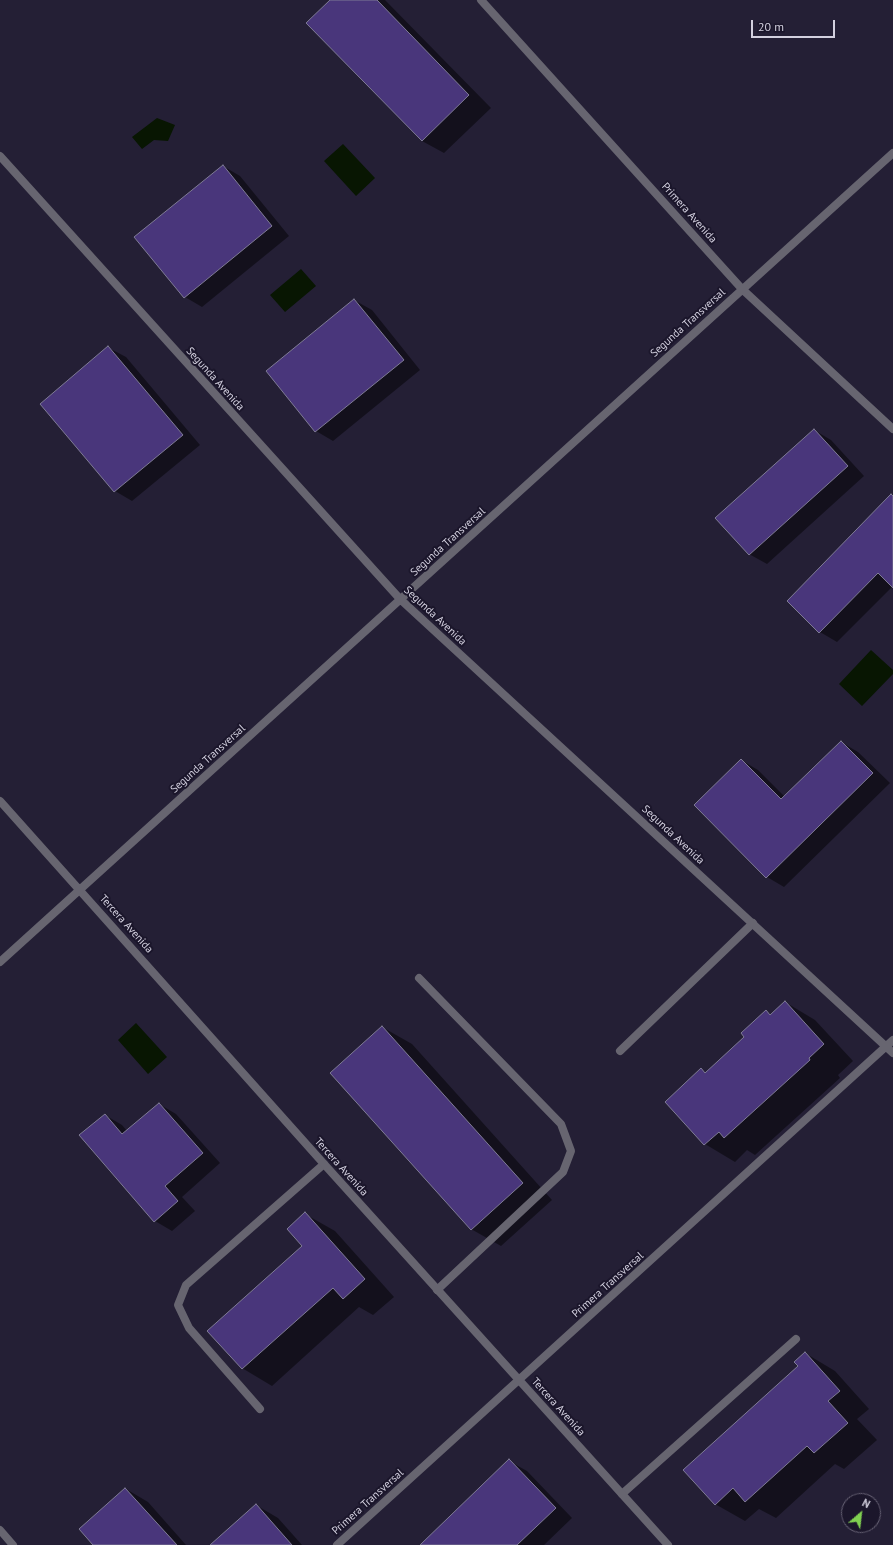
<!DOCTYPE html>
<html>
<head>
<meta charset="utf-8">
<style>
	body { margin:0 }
	#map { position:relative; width:893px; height:1545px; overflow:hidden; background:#241f35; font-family:"PT Sans",sans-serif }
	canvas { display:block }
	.north { position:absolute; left:841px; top:1493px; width:40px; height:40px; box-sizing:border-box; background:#1b162b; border:1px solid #656073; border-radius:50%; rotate:28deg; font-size:11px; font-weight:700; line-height:16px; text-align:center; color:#d3d0df }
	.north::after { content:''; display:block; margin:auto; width:14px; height:18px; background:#80d051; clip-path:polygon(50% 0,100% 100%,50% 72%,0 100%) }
	.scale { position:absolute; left:751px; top:20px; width:84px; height:18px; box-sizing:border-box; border:2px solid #d3d0df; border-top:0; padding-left:5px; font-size:12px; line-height:14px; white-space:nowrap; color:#d3d0df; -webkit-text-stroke:3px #1b162b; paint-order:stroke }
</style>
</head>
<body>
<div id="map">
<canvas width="893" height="1545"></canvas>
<div class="north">N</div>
<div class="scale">20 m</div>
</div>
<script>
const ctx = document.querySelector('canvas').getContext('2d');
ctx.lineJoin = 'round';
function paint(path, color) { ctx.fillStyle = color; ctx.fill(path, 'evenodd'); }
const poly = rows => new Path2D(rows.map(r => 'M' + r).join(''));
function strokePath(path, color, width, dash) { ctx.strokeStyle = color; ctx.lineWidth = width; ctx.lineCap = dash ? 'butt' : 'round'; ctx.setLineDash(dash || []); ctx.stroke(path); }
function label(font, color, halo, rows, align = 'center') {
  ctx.font = font + ' "PT Sans",sans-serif'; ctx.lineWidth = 4; ctx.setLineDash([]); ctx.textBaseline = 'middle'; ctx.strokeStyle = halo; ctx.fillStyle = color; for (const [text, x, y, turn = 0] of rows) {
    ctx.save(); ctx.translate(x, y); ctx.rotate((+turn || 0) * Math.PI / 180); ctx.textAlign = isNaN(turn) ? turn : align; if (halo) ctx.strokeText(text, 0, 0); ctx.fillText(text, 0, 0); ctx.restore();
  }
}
paint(poly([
	[157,118,175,125,168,141,154,140,142,149,132,137],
	[343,144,375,178,356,196,324,161],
	[301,269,316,286,285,312,270,295],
	[871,650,893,670,893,674,862,706,839,684],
	[136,1023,167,1057,148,1074,118,1040]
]), '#081602');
paint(poly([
	[332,0,385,0,491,108,444,153,422,141],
	[223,166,240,176,289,236,202,307,185,297],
	[354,300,372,310,420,370,333,441,316,431],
	[109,348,126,357,200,445,132,501,115,491,41,404],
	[814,430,831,440,864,476,767,564,749,554],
	[893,497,893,586,837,642,820,632,788,601],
	[841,742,858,752,890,783,784,887,767,877,741,760,758,770,785,797],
	[785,1002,815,1020,853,1061,838,1075,840,1078,755,1155,747,1150,735,1162,705,1144,666,1102,701,1070,707,1073,746,1037,766,1012,772,1015],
	[382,1027,412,1044,552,1200,501,1246,471,1229],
	[159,1104,176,1114,220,1163,182,1197,195,1211,172,1231,155,1221,105,1115,122,1125,127,1131],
	[305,1214,335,1231,394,1297,373,1315,359,1307,272,1386,242,1368,303,1246],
	[805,1353,835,1371,869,1409,857,1419,877,1440,844,1469,835,1464,776,1518,759,1509,745,1521,715,1504,800,1366],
	[509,1461,527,1471,572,1518,544,1545,421,1545],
	[126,1489,148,1502,186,1545,94,1545],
	[256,1505,278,1518,302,1545,211,1545]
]), '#0007');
const building = poly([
	[330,0,377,0,469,95,422,141,306,23,330,0],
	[223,165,272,226,184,298,134,237,223,165],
	[354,299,404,360,315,432,266,371,354,299],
	[108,346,183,435,114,492,40,404,108,346],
	[814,429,848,466,749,555,715,518,814,429],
	[891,494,893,496,893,588,878,573,819,633,787,601,891,494],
	[841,741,873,773,766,878,694,805,741,759,781,799,841,741],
	[785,1001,824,1044,809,1058,810,1060,724,1138,719,1132,704,1145,665,1102,701,1068,705,1073,744,1037,741,1033,766,1010,770,1015,785,1001],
	[382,1026,523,1183,471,1230,330,1073,382,1026],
	[159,1103,203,1153,165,1186,178,1201,154,1222,79,1135,105,1114,122,1134,159,1103],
	[305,1212,365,1279,343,1299,333,1288,242,1369,207,1331,302,1246,287,1229,305,1212],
	[805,1352,840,1391,828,1401,848,1423,814,1453,807,1446,745,1502,733,1488,715,1505,683,1470,798,1366,794,1362,805,1352],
	[509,1459,556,1508,517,1545,420,1545,509,1459],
	[125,1488,177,1545,93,1545,79,1529,125,1488],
	[256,1504,292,1545,210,1545,256,1504]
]);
paint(building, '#49367b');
strokePath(building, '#7f7b95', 1);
strokePath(poly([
	[419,978,561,1124,571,1151,563,1172,437,1290],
	[620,1051,753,923],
	[260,1409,189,1328,178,1305,186,1285,324,1164],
	[622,1494,796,1339]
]), '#676570', 8);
strokePath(poly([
	[481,0,742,289,893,429],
	[0,156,400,599,893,1053],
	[0,801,324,1164,668,1545],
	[0,962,893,153],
	[0,1530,13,1545],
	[337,1545,893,1040]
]), '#676570', 8);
label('11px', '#d3d0df', '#1b162b', [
	["Primera Avenida",689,213,48],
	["Segunda Transversal",688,323,-42],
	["Segunda Avenida",215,379,48],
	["Segunda Transversal",448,542,-42],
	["Segunda Avenida",435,616,43],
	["Segunda Transversal",208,759,-42],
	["Segunda Avenida",673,835,43],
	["Tercera Avenida",126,924,48],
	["Tercera Avenida",341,1167,48],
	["Primera Transversal",608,1285,-42],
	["Tercera Avenida",558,1407,48],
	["Primera Transversal",368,1502,-42]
]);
</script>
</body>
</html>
